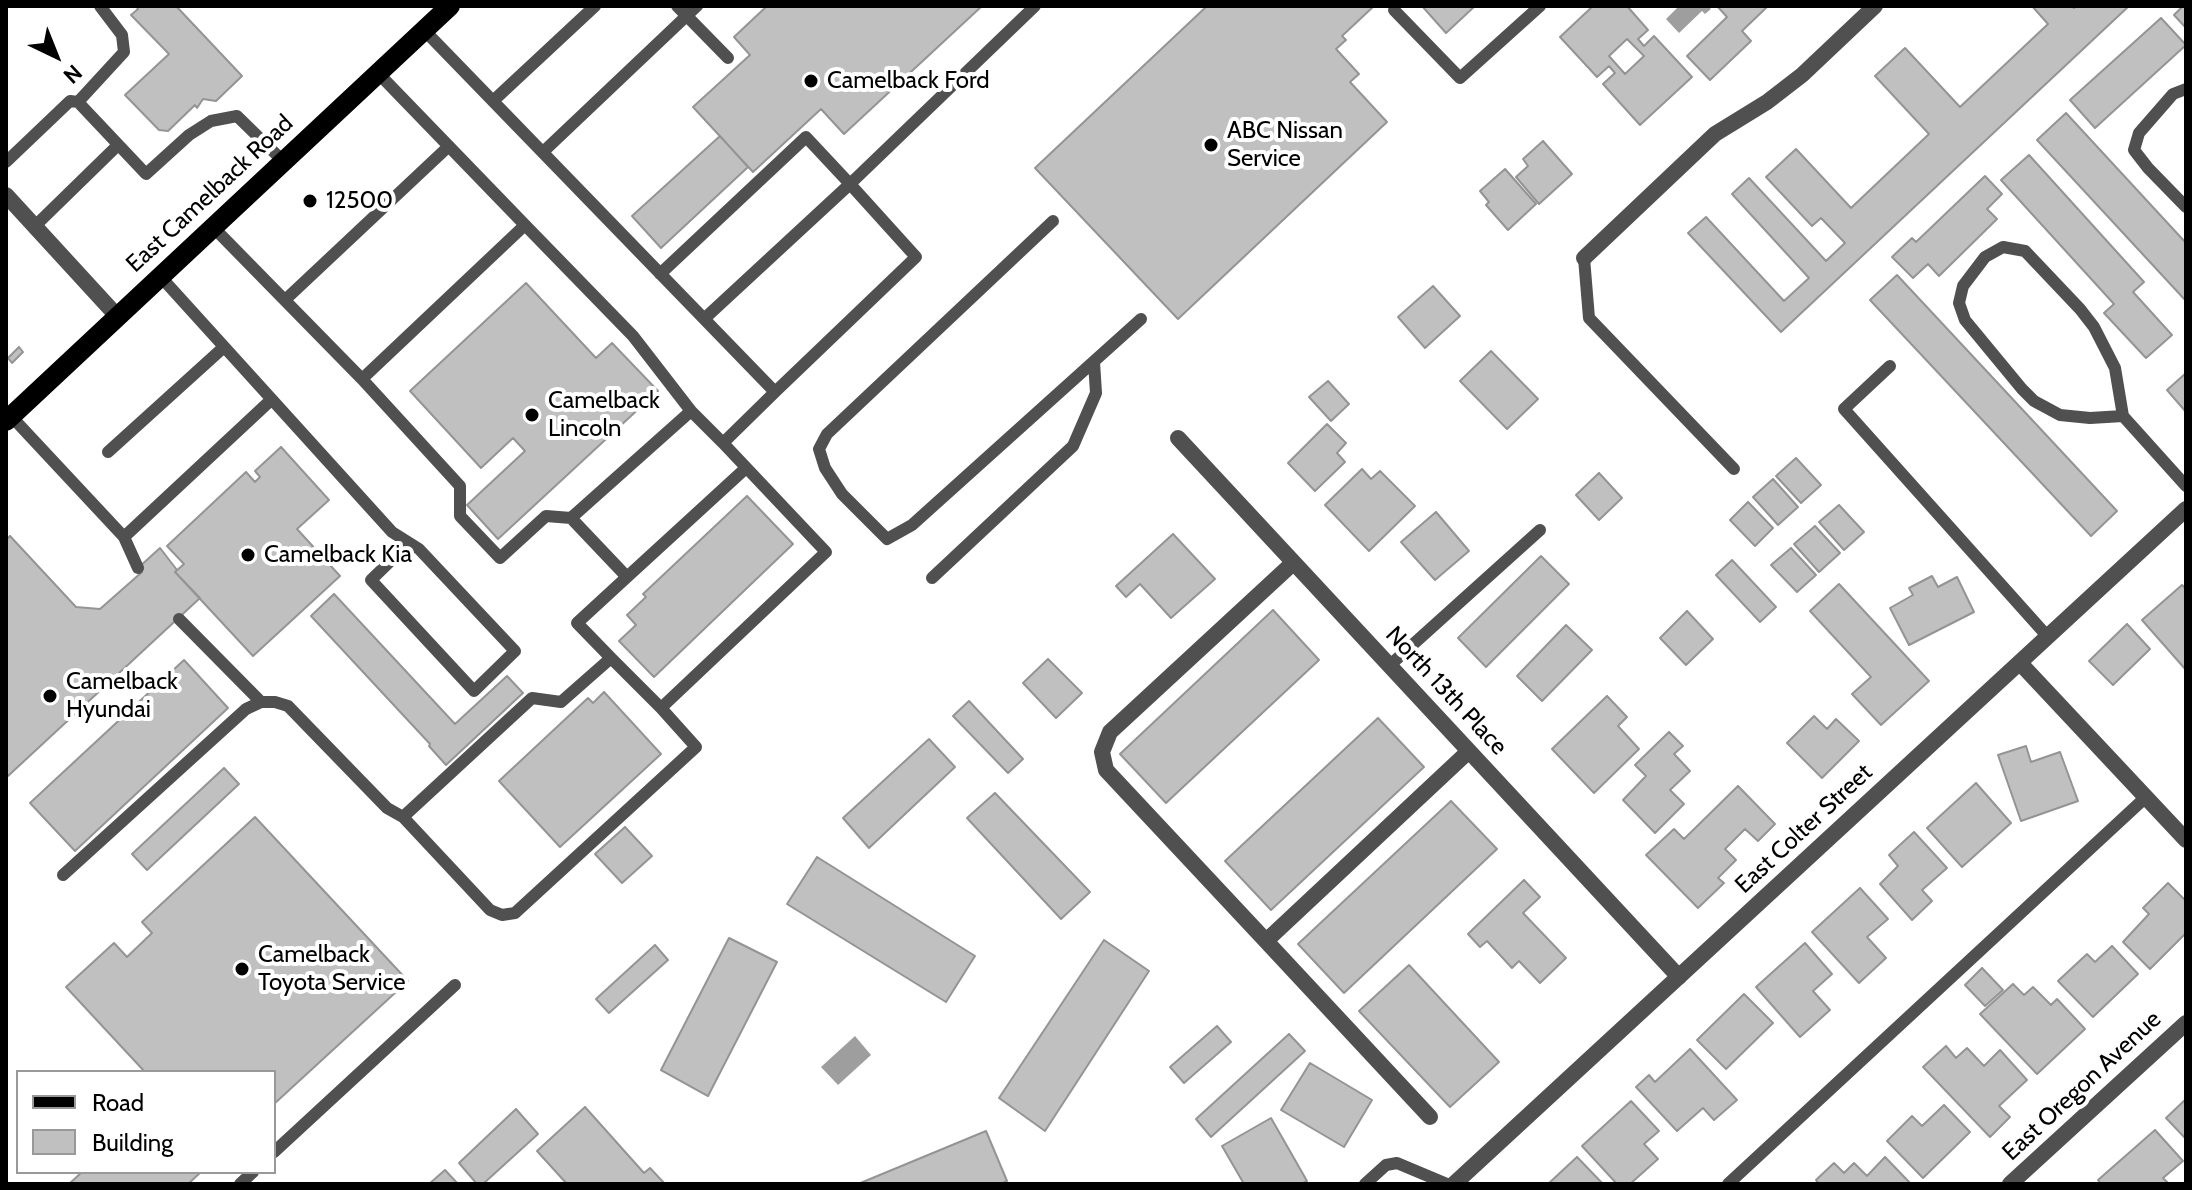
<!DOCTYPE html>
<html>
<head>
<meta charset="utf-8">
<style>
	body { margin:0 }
	#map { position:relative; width:2192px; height:1190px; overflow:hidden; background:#fff; font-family:Cabin,sans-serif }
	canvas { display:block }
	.frame { position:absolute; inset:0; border:8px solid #000; pointer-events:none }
	.legend { position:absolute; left:16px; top:1070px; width:260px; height:104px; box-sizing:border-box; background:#fff; border:2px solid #999; margin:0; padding:10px 14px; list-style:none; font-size:24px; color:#000 }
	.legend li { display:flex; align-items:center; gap:16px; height:40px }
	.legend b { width:40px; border:2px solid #999 }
	.north { position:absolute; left:16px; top:16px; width:80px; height:80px; -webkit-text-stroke:6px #fff; paint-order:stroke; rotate:137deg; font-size:22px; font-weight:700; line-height:32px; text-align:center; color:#000 }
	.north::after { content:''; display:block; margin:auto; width:28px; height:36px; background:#000; clip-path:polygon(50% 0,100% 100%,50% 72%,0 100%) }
</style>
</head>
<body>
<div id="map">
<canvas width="2192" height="1190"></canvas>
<div class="frame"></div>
<ul class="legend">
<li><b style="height:10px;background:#000"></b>Road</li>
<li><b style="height:22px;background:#c0c0c0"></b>Building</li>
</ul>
<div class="north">N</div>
</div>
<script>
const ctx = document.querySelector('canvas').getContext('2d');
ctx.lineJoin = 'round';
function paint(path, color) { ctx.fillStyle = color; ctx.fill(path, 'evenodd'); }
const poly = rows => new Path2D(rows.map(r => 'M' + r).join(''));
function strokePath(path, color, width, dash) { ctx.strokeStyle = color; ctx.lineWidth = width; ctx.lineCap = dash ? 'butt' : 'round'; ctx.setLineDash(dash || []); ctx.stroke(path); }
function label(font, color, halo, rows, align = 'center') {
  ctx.font = font + ' Cabin,sans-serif'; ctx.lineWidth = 8; ctx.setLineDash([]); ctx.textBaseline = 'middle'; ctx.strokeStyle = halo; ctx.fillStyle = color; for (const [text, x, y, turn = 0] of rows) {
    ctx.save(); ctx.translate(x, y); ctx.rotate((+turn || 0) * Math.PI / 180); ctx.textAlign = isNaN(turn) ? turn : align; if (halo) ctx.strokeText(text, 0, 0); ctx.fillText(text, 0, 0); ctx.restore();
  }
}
paint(poly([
	[1679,6,1708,6,1711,9,1705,14,1702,11,1679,33,1666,19],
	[855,1036,871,1055,838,1085,821,1067]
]), '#9e9e9e');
const building = poly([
	[136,6,176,6,242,76,216,101,203,99,197,108,195,105,168,131,159,130,125,95,169,54,131,15,138,9,136,6],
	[767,6,982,6,844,134,821,109,753,172,693,107,750,55,734,37,767,6],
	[1207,6,1374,6,1342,36,1346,40,1336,49,1359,74,1350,82,1387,122,1178,319,1035,168,1207,6],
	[1422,6,1475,6,1446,33,1422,6],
	[1593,6,1627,6,1648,30,1638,39,1644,46,1654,36,1692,77,1640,125,1603,84,1615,73,1609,66,1597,77,1560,37,1593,6],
	[1627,39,1644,56,1625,74,1609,56,1627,39],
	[1717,6,1768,6,1742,31,1751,41,1710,80,1687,56,1727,17,1717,6],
	[2032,6,2072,6,2074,8,2077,6,2129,6,1781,332,1688,233,1706,217,1784,301,1809,278,1732,194,1749,178,1826,261,1845,243,1821,218,1812,226,1766,177,1796,149,1851,208,1929,134,1875,76,1905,48,1960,107,2048,24,2032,6],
	[2183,6,2186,6,2186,28,2174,15,2183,6],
	[2161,18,2186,45,2095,128,2070,100,2161,18],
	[2066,113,2186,243,2186,301,2037,140,2066,113],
	[720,136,748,167,661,248,632,216,720,136],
	[1543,141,1572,174,1539,204,1516,177,1528,166,1523,159,1543,141],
	[2029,155,2144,282,2133,292,2172,335,2146,358,2104,313,2114,304,2001,180,2029,155],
	[1505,169,1536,204,1508,230,1486,205,1489,202,1480,191,1505,169],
	[1985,176,2002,194,1987,209,1997,219,1939,276,1928,264,1913,278,1892,257,1912,238,1916,242,1985,176],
	[1897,275,2117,511,2091,536,1870,300,1897,275],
	[526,283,596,358,612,343,658,391,498,539,467,505,525,451,513,438,481,468,410,391,526,283],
	[1433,286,1460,316,1425,348,1398,317,1433,286],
	[19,347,23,352,12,363,8,358,19,347],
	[1491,351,1538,399,1507,429,1460,381,1491,351],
	[2186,373,2186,412,2167,390,2186,373],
	[1328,381,1349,404,1331,421,1309,397,1328,381],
	[1327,424,1346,443,1337,453,1345,462,1315,491,1288,463,1327,424],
	[281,447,329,500,297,529,340,576,253,656,175,572,184,564,167,546,246,472,255,482,260,477,255,471,281,447],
	[1796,458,1821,485,1801,503,1776,476,1796,458],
	[1362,469,1371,479,1380,471,1415,506,1369,551,1325,505,1362,469],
	[1599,473,1622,498,1599,520,1576,495,1599,473],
	[1773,479,1798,507,1778,525,1753,497,1773,479],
	[747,496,793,544,654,677,619,641,636,625,627,615,646,597,643,594,747,496],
	[1748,502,1773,528,1755,546,1730,520,1748,502],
	[1839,505,1864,532,1844,550,1819,522,1839,505],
	[1436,512,1469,551,1435,580,1401,542,1436,512],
	[1815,526,1840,553,1819,572,1794,544,1815,526],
	[1173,534,1215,579,1171,618,1140,584,1126,597,1116,586,1173,534],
	[10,536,76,607,100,609,142,572,138,568,160,548,177,570,175,572,200,598,8,776,6,773,6,540,10,536],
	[1791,548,1816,575,1797,592,1771,565,1791,548],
	[1541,556,1569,584,1486,667,1458,638,1541,556],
	[1732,560,1776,607,1760,622,1716,575,1732,560],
	[1932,576,1938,587,1957,577,1974,612,1909,645,1890,608,1913,595,1909,588,1932,576],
	[1839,584,1929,681,1881,725,1852,694,1871,677,1810,611,1839,584],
	[2182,585,2186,589,2186,670,2142,620,2182,585],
	[334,594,455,724,507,676,523,693,446,765,429,746,430,744,311,616,334,594],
	[1273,610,1319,660,1166,803,1120,754,1273,610],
	[1687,611,1713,639,1686,665,1660,638,1687,611],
	[2127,624,2150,649,2113,685,2089,661,2127,624],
	[1566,625,1592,650,1542,701,1517,676,1566,625],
	[1048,659,1082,693,1056,718,1023,683,1048,659],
	[184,660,228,708,75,851,30,803,184,660],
	[604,692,661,754,560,847,499,781,588,698,593,703,604,692],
	[1607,696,1627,717,1618,726,1639,749,1594,793,1552,749,1607,696],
	[969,701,1023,759,1008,773,953,716,969,701],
	[1814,716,1827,729,1836,719,1859,741,1822,778,1787,743,1814,716],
	[1378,718,1424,767,1271,910,1225,861,1378,718],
	[1669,732,1683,746,1674,754,1690,771,1670,790,1684,804,1655,833,1623,800,1646,776,1635,765,1669,732],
	[929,739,955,767,869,848,843,818,929,739],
	[2026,746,2031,762,2060,752,2078,801,2021,821,1998,755,2026,746],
	[224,768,239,784,147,870,132,854,224,768],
	[1976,783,2011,823,1962,867,1927,828,1976,783],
	[1738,786,1775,824,1758,841,1745,829,1725,849,1736,860,1718,878,1724,883,1698,908,1646,855,1674,829,1684,839,1738,786],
	[995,793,1090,892,1061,919,967,818,995,793],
	[1451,801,1497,849,1344,993,1298,944,1451,801],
	[255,817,408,981,274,1104,274,1072,145,1072,66,987,114,943,127,957,152,933,142,922,255,817],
	[625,827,652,856,622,883,595,854,625,827],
	[1914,832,1947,868,1922,890,1932,901,1912,920,1880,884,1898,866,1889,855,1914,832],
	[817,857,975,956,946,1002,787,904,817,857],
	[1524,880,1540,897,1523,913,1566,958,1540,983,1519,961,1512,968,1487,941,1480,947,1468,934,1524,880],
	[2168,883,2186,901,2186,933,2150,969,2123,942,2149,914,2143,908,2168,883],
	[1860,888,1888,919,1867,937,1886,958,1859,983,1812,932,1860,888],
	[729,938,777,962,708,1096,661,1070,729,938],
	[1104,940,1149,971,1045,1131,999,1098,1104,940],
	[1805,943,1832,974,1813,991,1830,1010,1800,1037,1756,987,1805,943],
	[655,945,668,960,609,1013,596,999,655,945],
	[2112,946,2138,974,2093,1017,2058,981,2087,954,2095,962,2112,946],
	[1409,965,1499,1062,1450,1107,1359,1011,1409,965],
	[1982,968,2003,990,1985,1006,1965,985,1982,968],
	[2013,984,2024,995,2033,987,2051,1005,2057,999,2085,1029,2037,1074,1980,1014,2013,984],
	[1744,994,1773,1023,1726,1069,1697,1040,1744,994],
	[1217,1026,1231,1042,1184,1083,1170,1067,1217,1026],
	[1289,1034,1305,1051,1211,1137,1196,1119,1289,1034],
	[1946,1046,1956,1058,1967,1048,1984,1066,2000,1050,2027,1080,1999,1106,2010,1117,1990,1137,1923,1067,1946,1046],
	[1690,1049,1737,1100,1714,1120,1703,1108,1677,1131,1636,1087,1649,1075,1655,1082,1690,1049],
	[1310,1063,1372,1100,1344,1147,1281,1110,1310,1063],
	[2186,1099,2186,1139,2166,1118,2186,1099],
	[1631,1101,1659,1131,1644,1144,1658,1159,1630,1184,1617,1184,1582,1146,1631,1101],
	[1944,1105,1970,1132,1923,1178,1887,1141,1912,1116,1922,1126,1944,1105],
	[585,1107,644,1173,650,1168,665,1184,567,1184,537,1151,585,1107],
	[516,1109,538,1134,483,1184,477,1184,459,1163,516,1109],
	[1271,1118,1307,1181,1301,1184,1244,1184,1222,1146,1271,1118],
	[2155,1130,2183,1161,2163,1178,2169,1184,2101,1184,2098,1180,2155,1130],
	[986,1131,1007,1181,1001,1184,858,1184,986,1131],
	[1577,1157,1603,1184,1548,1184,1577,1157],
	[1885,1157,1911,1184,1819,1184,1816,1180,1834,1163,1844,1173,1854,1163,1867,1176,1885,1157],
	[445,1170,458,1184,429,1184,445,1170],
	[82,1172,201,1172,188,1184,69,1184,82,1172]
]);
paint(building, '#c0c0c0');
strokePath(building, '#949494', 2);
strokePath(poly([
	[677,6,728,58],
	[1394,10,1460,78,1540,6],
	[424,30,775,392,916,257,850,184,1035,6],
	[2186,89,2173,94,2139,133,2134,150,2148,168,2186,207],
	[493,101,595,6],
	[78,102,124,52,122,35,100,6],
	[543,152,697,6],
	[6,162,70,101,78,102,146,174,189,135,211,121,237,116,283,161],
	[1053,221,827,434,819,449,825,468,842,494,887,539,912,525,1141,319],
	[525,225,633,336,691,411],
	[35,226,118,145],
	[213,227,362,379,525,225,378,73],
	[1584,258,1589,318,1734,469],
	[660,274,806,137,850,184,704,319],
	[160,276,392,532,419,549,515,651,474,691,371,580,409,543],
	[285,300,449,146],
	[1890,366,1844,409,2048,637],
	[362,379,460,486,460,516,500,558,546,516,571,518],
	[11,416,124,537,271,400],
	[2123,416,2090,418,2060,415,2034,401,2022,389,1965,320,1959,303,1963,286,1985,257,2003,247,2025,251,2080,309,2094,327,2115,368,2123,416,2186,486],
	[108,452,224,347],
	[124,537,138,568],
	[627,577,746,468],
	[932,578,1073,446,1096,393,1094,362],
	[179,619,261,702],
	[611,658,661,708],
	[1389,666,1540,530],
	[403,817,532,698,561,702,611,658,577,623,627,577,571,518,691,411,723,443],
	[63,875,246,709,261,702,275,702,288,706,387,808,403,817,490,910,502,915,515,913,696,747,661,708,826,552,723,443,775,392],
	[274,1152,455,985],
	[240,1184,253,1172],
	[1365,1184,1386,1165,1397,1163,1447,1184],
	[1728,1184,2146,797]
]), '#505050', 12);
strokePath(poly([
	[6,195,117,316],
	[1584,258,1715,134,1767,102,1802,75,1875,6],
	[1178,438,1679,977],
	[1293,563,1110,732,1102,752,1106,770,1266,941,1469,751],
	[2020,663,2186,840],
	[1266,941,1430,1117],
	[2010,1184,2186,1023]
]), '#505050', 16);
strokePath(poly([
	[1454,1184,2186,509]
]), '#505050', 16);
strokePath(poly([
	[6,421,450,6]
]), '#000', 20);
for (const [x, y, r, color] of [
	[811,81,8,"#000"],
	[1211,145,8,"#000"],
	[310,201,8,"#000"],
	[532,415,8,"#000"],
	[248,555,8,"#000"],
	[50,696,8,"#000"],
	[242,969,8,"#000"]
]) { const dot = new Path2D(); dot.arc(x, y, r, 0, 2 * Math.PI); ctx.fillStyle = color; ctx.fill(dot); strokePath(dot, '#fff', 3); }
label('24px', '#000', '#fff', [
	["Camelback Ford",827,81],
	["ABC Nissan",1227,131],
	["Service",1227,159],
	["12500",326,201],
	["Camelback",548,401],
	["Lincoln",548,429],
	["Camelback Kia",264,555],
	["Camelback",66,682],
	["Hyundai",66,710],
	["Camelback",258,955],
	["Toyota Service",258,983]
], 'left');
label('24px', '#000', '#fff', [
	["East Camelback Road",210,194,-43],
	["North 13th Place",1446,691,47],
	["East Colter Street",1804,829,-43],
	["East Oregon Avenue",2082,1086,-43]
]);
</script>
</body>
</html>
